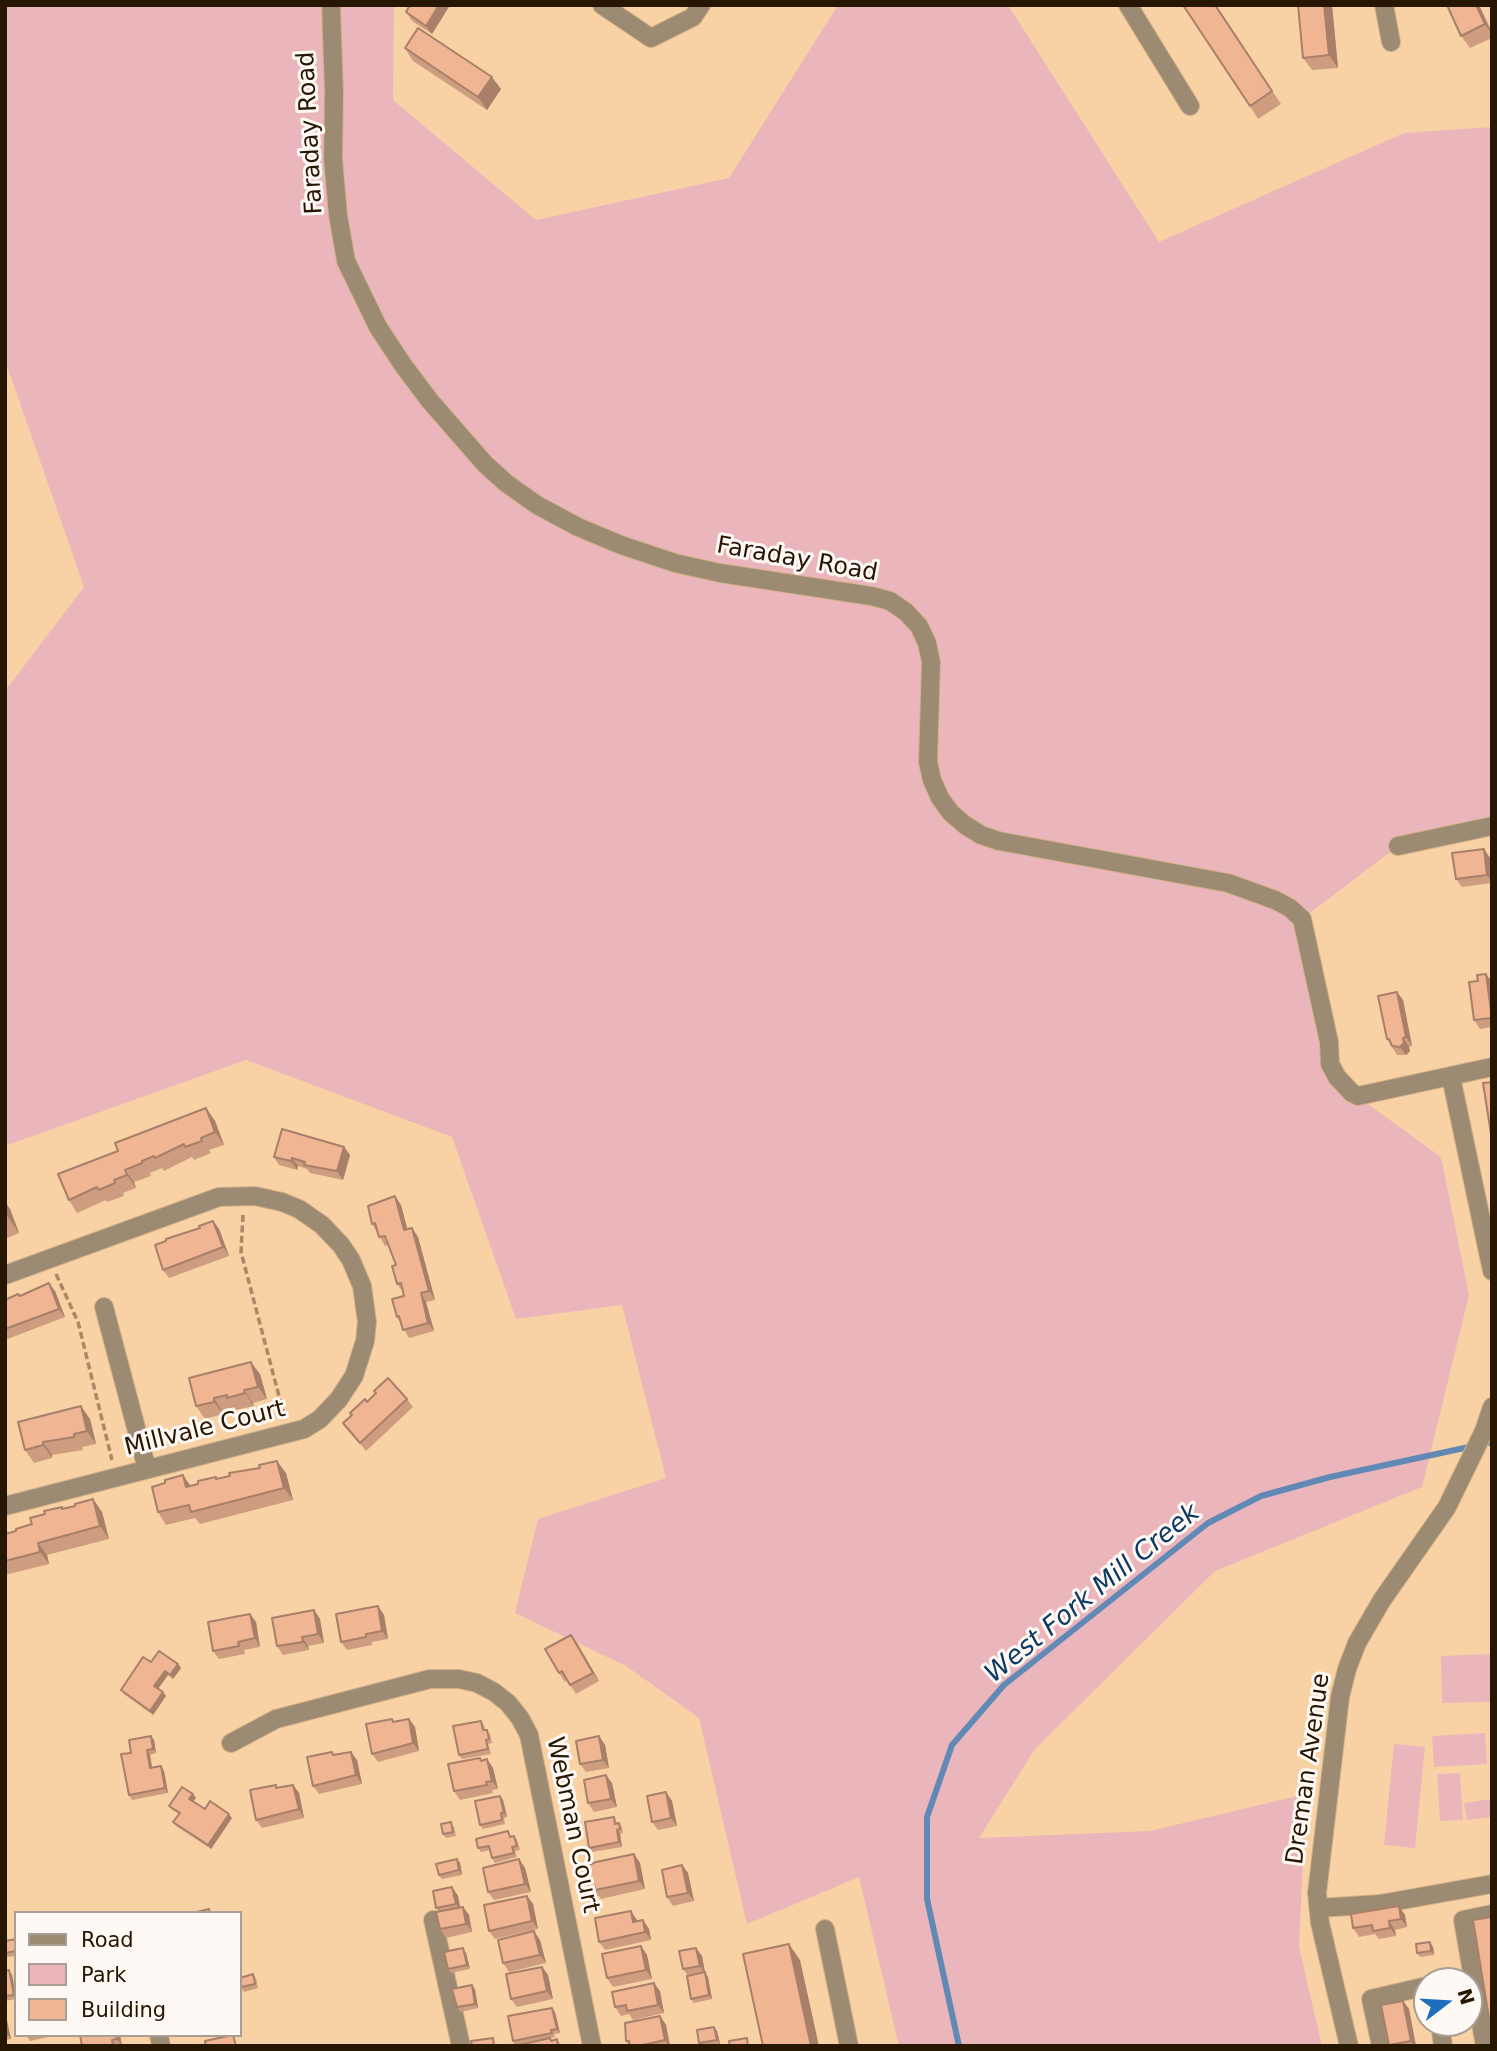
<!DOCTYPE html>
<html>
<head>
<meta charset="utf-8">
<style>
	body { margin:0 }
	#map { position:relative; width:1497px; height:2051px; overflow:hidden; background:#f8d2a5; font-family:"DejaVu Sans",sans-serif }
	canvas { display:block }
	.frame { position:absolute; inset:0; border:7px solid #271601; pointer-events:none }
	.legend { position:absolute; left:14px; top:1911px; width:228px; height:126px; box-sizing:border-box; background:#fef9f4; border:2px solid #a89e93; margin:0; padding:9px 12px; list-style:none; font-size:21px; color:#271601 }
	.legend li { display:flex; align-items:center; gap:14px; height:35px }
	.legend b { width:35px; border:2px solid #a89e93 }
	.north { position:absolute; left:1413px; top:1967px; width:70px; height:70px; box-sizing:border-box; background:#fef9f4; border:2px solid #a89e93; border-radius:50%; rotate:73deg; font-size:19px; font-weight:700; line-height:28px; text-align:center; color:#271601 }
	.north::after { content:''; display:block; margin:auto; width:24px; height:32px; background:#1d6fbd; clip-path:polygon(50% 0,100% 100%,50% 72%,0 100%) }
</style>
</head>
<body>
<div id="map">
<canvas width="1497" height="2051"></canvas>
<div class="frame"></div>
<ul class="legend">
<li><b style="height:9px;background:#9d8a72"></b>Road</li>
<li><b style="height:19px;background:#eab6bb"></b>Park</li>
<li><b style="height:19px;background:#f0b694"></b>Building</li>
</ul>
<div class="north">N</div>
</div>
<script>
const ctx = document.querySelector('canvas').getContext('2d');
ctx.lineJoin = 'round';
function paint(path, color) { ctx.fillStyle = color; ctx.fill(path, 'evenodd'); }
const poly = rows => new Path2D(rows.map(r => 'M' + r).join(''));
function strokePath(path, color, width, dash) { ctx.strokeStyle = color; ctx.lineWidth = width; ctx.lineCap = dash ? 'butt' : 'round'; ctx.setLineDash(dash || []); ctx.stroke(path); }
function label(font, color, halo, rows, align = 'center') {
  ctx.font = font + ' "DejaVu Sans",sans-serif'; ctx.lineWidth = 6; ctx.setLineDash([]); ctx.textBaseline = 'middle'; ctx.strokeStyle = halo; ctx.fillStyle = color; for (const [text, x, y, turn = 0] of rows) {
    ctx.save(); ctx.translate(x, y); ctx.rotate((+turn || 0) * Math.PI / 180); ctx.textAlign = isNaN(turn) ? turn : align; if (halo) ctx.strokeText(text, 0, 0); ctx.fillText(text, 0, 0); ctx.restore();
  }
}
paint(poly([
	[5,5,394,5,393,100,536,220,729,178,838,5,1008,5,1159,242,1404,133,1492,127,1492,826,1398,846,1302,919,1329,1042,1347,1089,1441,1157,1469,1295,1422,1487,1215,1571,1035,1749,979,1838,1150,1831,1306,1794,1299,1947,1322,2046,899,2046,859,1877,747,1924,699,1718,626,1666,515,1613,538,1519,666,1478,622,1305,516,1319,452,1137,246,1060,5,1146,5,691,84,587,5,360],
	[1490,1654,1491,1702,1442,1703,1441,1656],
	[1485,1733,1487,1764,1434,1767,1432,1736],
	[1394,1744,1425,1747,1415,1848,1384,1845],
	[1460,1773,1463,1820,1440,1821,1437,1774],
	[1492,1799,1492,1817,1467,1820,1464,1803]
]), '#eab6bb');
strokePath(poly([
	[959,2046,927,1899,927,1817,952,1745,1004,1685,1208,1523,1261,1496,1330,1477,1492,1442]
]), '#6189b6', 6);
const minor = poly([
	[331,5,334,92,333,158,338,215,346,261,378,327,403,365,430,401,485,464,506,483,537,505,578,527,621,545,675,563,720,573,871,596,890,601,906,612,919,626,927,643,931,662,928,762,932,780,940,798,951,813,965,825,981,835,999,841,1228,883,1275,900,1290,908,1302,919,1329,1042,1330,1064,1337,1077,1352,1093,1358,1096,1492,1067],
	[602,5,651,38,693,17,701,5],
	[1128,5,1190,106],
	[1384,5,1391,42],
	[1398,846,1492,826],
	[1451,1077,1492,1271],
	[5,1275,219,1197,255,1196,282,1202,299,1209,322,1225,341,1245,351,1260,362,1286,367,1322,365,1341,354,1376,339,1399,320,1419,304,1429,5,1506],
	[104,1307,147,1469],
	[231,1743,276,1719,430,1679,459,1679,477,1683,494,1692,508,1703,520,1718,529,1735,592,2046],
	[1319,1908,1380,1904,1492,1884],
	[433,1920,461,2046],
	[825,1929,849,2046],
	[1440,2023,1443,2046],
	[159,2035,161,2046],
	[1349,2046,1320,1923,1317,1893,1340,1697,1347,1669,1357,1643,1382,1600,1447,1507,1484,1431,1492,1407],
	[1381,2046,1371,1999,1427,1986],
	[1485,2046,1463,1920,1492,1914]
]);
strokePath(minor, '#d2b087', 20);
strokePath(poly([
	[243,1215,241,1252,284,1415],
	[56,1274,78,1322,112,1460]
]), '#a78966', 3.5, [7, 3.5]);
strokePath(minor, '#9d8a72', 18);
paint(poly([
	[450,5,432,34,412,21,406,12],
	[1216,5,1281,104,1258,119,1250,106],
	[1298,5,1332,5,1338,68,1312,70,1303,58],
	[1447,5,1479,5,1492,32,1492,38,1470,48,1461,36],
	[405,48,501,89,487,110,413,61],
	[1484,849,1490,858,1492,883,1462,887,1456,879],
	[1486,974,1492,982,1492,1027,1480,1029,1474,1020,1478,981],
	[1397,992,1403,1000,1412,1046,1409,1047,1410,1051,1406,1055,1397,1055,1387,1039],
	[206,1108,215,1121,224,1145,209,1150,211,1153,194,1160,192,1157,164,1171,162,1168,150,1173,151,1176,134,1182,136,1188,123,1193,124,1196,107,1202,106,1200,77,1213,69,1200,118,1151],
	[344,1147,350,1155,343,1180,310,1173,307,1169,298,1166,297,1170,279,1165,274,1157],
	[5,1202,10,1209,19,1233,5,1239],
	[401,1205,407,1229,418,1237,435,1300,426,1302,434,1331,409,1338,397,1317,404,1296,403,1292,397,1284,396,1265,388,1245,385,1246,372,1224],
	[213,1221,219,1229,229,1256,169,1278,163,1270,200,1228],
	[55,1291,65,1317,5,1340,5,1300],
	[260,1374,267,1399,253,1403,254,1406,236,1410,234,1407,222,1411,223,1414,205,1419,196,1406],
	[376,1393,407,1399,413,1407,366,1451,343,1423],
	[90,1419,96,1444,82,1447,83,1450,52,1455,52,1458,34,1463,25,1450],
	[286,1473,293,1500,200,1524,195,1518,166,1525,158,1512,165,1483,183,1475,190,1486,216,1477,217,1479],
	[93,1499,102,1512,109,1539,47,1555,49,1564,5,1575,5,1534,16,1531,32,1524,45,1514,62,1507,63,1509,75,1506],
	[378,1606,384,1615,388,1639,372,1642,372,1645,347,1650,341,1642],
	[314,1610,320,1619,324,1643,308,1646,309,1650,283,1655,277,1646],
	[250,1614,256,1622,260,1647,244,1650,245,1654,219,1659,213,1651],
	[577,1643,599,1681,576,1694,567,1680,565,1682,559,1673],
	[151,1662,178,1664,181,1668,173,1679,168,1675,158,1689,166,1696,153,1715,124,1694,121,1690],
	[409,1719,415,1727,419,1751,378,1762,372,1754,394,1722],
	[481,1721,484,1725,485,1730,490,1734,492,1743,488,1744,491,1754,462,1759,459,1755],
	[151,1736,154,1740,156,1753,150,1755,152,1768,161,1766,164,1771,168,1793,132,1800,129,1795,131,1753],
	[599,1736,605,1745,609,1768,586,1772,580,1764],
	[332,1752,334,1755,357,1760,362,1784,319,1794,313,1786],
	[487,1759,493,1768,498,1789,492,1790,493,1793,460,1800,454,1791,482,1760],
	[612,1783,617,1807,594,1812,588,1803],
	[293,1785,299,1793,304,1818,262,1828,256,1820],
	[666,1792,672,1801,677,1826,658,1830,652,1822],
	[193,1794,196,1798,193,1802,205,1809,232,1818,211,1849,176,1826,173,1822,179,1814,172,1810,169,1806],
	[500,1796,503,1800,507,1817,504,1818,505,1824,483,1829,480,1825],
	[614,1817,617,1823,622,1827,623,1833,620,1834,622,1847,592,1852,589,1848],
	[454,1826,456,1836,446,1838,443,1834],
	[514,1836,517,1840,520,1850,515,1851,517,1857,495,1863,492,1858,490,1850,481,1852,478,1848],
	[634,1854,640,1863,645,1889,601,1899,599,1896,595,1897,589,1889],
	[457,1859,460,1863,462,1875,442,1879,439,1875],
	[519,1859,525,1868,531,1892,494,1900,488,1892],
	[682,1865,688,1873,694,1901,673,1906,667,1897],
	[452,1887,458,1896,460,1907,463,1907,469,1915,472,1932,446,1938,440,1929,439,1912,436,1908],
	[527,1896,533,1904,538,1929,495,1939,489,1931],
	[631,1911,637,1922,643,1920,649,1929,651,1940,605,1950,599,1942],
	[1405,1915,1407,1927,1395,1930,1396,1936,1379,1939,1375,1934,1359,1937,1353,1928],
	[16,1939,16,1956,7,1957,5,1954,5,1941],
	[540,1940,546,1963,509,1972,503,1963],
	[641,1946,647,1955,652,1979,613,1987,607,1978],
	[1433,1947,1434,1955,1420,1957,1417,1953],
	[696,1948,702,1956,705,1973,708,1977,712,1999,694,2003,691,1999,688,1976,683,1969],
	[466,1953,470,1969,451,1973,448,1969],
	[542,1967,548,1975,553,1999,517,2007,511,1999],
	[5,1971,12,1975,16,1991,16,1999,5,2001],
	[253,1974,256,1978,258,1988,244,1992,241,1987],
	[475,1989,478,2008,460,2012,457,2007],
	[660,1991,664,2013,633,2020,629,2014,621,2016,615,2007],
	[1403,2001,1409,2009,1416,2046,1390,2046],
	[555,2012,560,2033,554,2034,555,2037,550,2038,552,2041,557,2039,561,2046,515,2046,513,2041],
	[5,2014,11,2039,5,2040],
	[660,2016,666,2025,670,2046,629,2046,626,2041],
	[714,2027,717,2031,720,2044,701,2046,699,2043],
	[26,2035,47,2035,48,2037,30,2041],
	[80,2035,120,2035,122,2046,82,2046]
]), '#ce9d7f');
paint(poly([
	[439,5,450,5,432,34,426,26],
	[1324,5,1332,5,1338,68,1329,55],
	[1476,5,1479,5,1492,34,1485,24],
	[492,77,501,89,487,110,478,97],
	[1484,849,1490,858,1492,881,1487,875],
	[1486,974,1492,982,1492,1018],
	[1397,992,1403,1000,1412,1046,1406,1037],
	[1403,1038,1409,1047,1410,1051,1406,1055,1400,1047],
	[206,1108,215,1121,224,1145,215,1132],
	[344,1147,350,1155,343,1180,337,1171],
	[292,1158,298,1166,297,1170,291,1161],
	[125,1170,134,1182,136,1188,127,1175],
	[395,1196,401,1205,410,1239,404,1230],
	[5,1202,10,1209,19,1233,5,1213],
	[213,1221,219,1229,229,1256,223,1247],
	[412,1228,418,1237,435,1300,429,1291],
	[49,1283,55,1291,65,1317,59,1309],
	[421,1293,426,1302,434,1331,428,1323],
	[251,1362,260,1374,267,1399,258,1387],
	[244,1390,253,1403,254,1406,245,1393],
	[214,1398,222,1411,223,1414,214,1402],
	[81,1406,90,1419,96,1444,87,1431],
	[43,1442,52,1455,52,1458,43,1445],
	[277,1461,286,1473,293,1500,284,1488],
	[183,1475,192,1488,186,1487],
	[93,1499,102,1512,109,1539,100,1526],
	[38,1543,47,1555,49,1564,40,1552],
	[378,1606,384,1615,388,1639,382,1631],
	[314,1610,320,1619,324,1643,318,1634],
	[250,1614,256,1622,260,1647,255,1638],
	[571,1635,577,1643,599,1681,593,1673],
	[302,1637,308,1646,309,1650,303,1642],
	[178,1664,181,1668,173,1679,170,1675],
	[165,1671,168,1675,157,1690,154,1686],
	[163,1692,166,1696,153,1715,150,1711],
	[409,1719,415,1727,419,1751,413,1743],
	[151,1736,154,1740,156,1753,153,1749],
	[599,1736,605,1745,609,1768,603,1760],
	[147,1750,150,1755,153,1773,150,1768],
	[351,1752,357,1760,362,1784,356,1775],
	[487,1759,493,1768,498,1789,492,1781],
	[161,1766,164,1771,168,1793,165,1788],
	[606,1775,612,1783,617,1807,611,1799],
	[293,1785,299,1793,304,1818,299,1809],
	[666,1792,672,1801,677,1826,671,1818],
	[193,1794,196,1798,192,1803,189,1799],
	[500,1796,503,1800,507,1817,504,1813],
	[229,1814,232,1818,211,1849,208,1845],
	[617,1830,620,1834,622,1847,619,1842],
	[634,1854,640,1863,645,1889,639,1881],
	[457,1859,460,1863,462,1875,459,1870],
	[519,1859,525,1868,531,1892,525,1884],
	[682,1865,688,1873,694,1901,688,1893],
	[452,1887,458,1896,461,1913,456,1904],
	[527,1896,533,1904,538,1929,532,1921],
	[1399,1906,1405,1915,1407,1927,1401,1919],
	[463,1907,469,1915,472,1932,466,1924],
	[631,1911,637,1920,639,1931,633,1922],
	[643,1920,649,1929,651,1940,645,1932],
	[1389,1921,1395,1930,1396,1936,1390,1928],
	[534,1931,540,1940,546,1963,540,1955],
	[1430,1942,1433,1947,1434,1955,1431,1951],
	[789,1944,800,1960,819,2046,811,2046],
	[641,1946,647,1955,652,1979,646,1970],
	[463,1948,466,1953,470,1969,467,1965],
	[696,1948,702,1956,705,1973,708,1977,712,1999,709,1995,705,1974,700,1966],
	[542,1967,548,1975,553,1999,547,1991],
	[9,1970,12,1975,16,1997,14,1995],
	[654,1983,660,1991,664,2013,658,2005],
	[472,1985,475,1989,478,2008,475,2004],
	[1403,2001,1409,2009,1416,2046,1414,2046,1411,2041],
	[552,2008,555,2012,560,2033,557,2029],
	[5,2014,6,2015,11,2039,8,2035,5,2022],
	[660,2016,666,2025,670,2046,669,2046,665,2040],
	[714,2027,717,2031,720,2044,717,2040],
	[116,2035,120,2035,122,2046,117,2039]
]), '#a87f68');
const building = poly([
	[410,5,439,5,426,26,406,12,410,5],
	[1183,5,1215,5,1272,91,1250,106,1183,5],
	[1298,5,1324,5,1329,55,1303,58,1298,5],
	[1447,5,1476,5,1485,24,1461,36,1447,5],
	[418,28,492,77,478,97,405,48,418,28],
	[1484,849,1487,875,1456,879,1452,853,1484,849],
	[1486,974,1492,1018,1474,1020,1469,982,1478,981,1477,975,1486,974],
	[1397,992,1406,1037,1403,1038,1404,1043,1400,1047,1392,1046,1389,1039,1387,1039,1378,996,1397,992],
	[1492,1082,1492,1134,1491,1134,1483,1083,1492,1082],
	[206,1108,215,1132,201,1138,202,1141,185,1147,184,1144,155,1158,154,1156,142,1161,142,1163,125,1170,127,1175,114,1180,115,1183,99,1190,97,1187,69,1200,58,1174,118,1151,115,1143,206,1108],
	[282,1129,344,1147,337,1171,304,1165,305,1162,292,1158,291,1161,274,1157,282,1129],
	[395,1196,404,1230,412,1228,429,1291,421,1293,428,1323,403,1330,399,1316,397,1317,392,1299,404,1296,401,1283,397,1284,392,1266,396,1265,385,1236,379,1237,375,1223,372,1224,368,1206,395,1196],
	[213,1221,223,1247,163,1270,155,1245,166,1241,166,1239,200,1228,199,1226,213,1221],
	[49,1283,59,1309,5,1329,5,1300,18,1294,20,1296,49,1283],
	[251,1362,258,1387,244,1390,245,1393,227,1398,227,1395,214,1398,214,1402,196,1406,189,1378,251,1362],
	[388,1378,407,1399,360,1443,343,1423,352,1415,350,1413,365,1399,367,1402,376,1393,374,1391,388,1378],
	[81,1406,87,1431,74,1434,74,1437,43,1442,43,1445,25,1450,18,1422,81,1406],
	[277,1461,284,1488,191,1512,189,1505,158,1512,152,1487,165,1483,165,1480,183,1475,186,1487,198,1484,198,1481,216,1477,216,1479,230,1476,229,1473,260,1468,259,1465,277,1461],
	[93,1499,100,1526,38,1543,40,1552,5,1561,5,1534,16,1531,16,1529,32,1524,30,1518,45,1514,44,1511,62,1507,62,1509,75,1506,75,1504,93,1499],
	[378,1606,382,1631,366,1634,366,1637,341,1642,336,1614,378,1606],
	[314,1610,318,1634,302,1637,303,1642,277,1646,272,1618,314,1610],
	[250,1614,255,1638,238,1642,239,1646,213,1651,208,1622,250,1614],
	[571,1635,593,1673,570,1685,562,1671,559,1673,545,1649,571,1635],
	[159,1651,178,1664,170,1675,165,1671,154,1686,163,1692,150,1711,121,1690,143,1657,151,1662,159,1651],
	[392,1719,393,1722,409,1719,413,1743,372,1754,366,1724,392,1719],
	[481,1721,483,1730,487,1730,489,1739,486,1740,488,1749,459,1755,453,1726,481,1721],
	[151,1736,153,1749,147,1750,150,1768,161,1766,165,1788,129,1795,121,1754,131,1753,129,1740,151,1736],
	[599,1736,603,1760,580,1764,576,1741,599,1736],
	[332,1752,333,1755,351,1752,356,1775,313,1786,307,1757,332,1752],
	[480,1758,481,1761,487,1759,492,1781,486,1782,487,1785,454,1791,448,1764,480,1758],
	[606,1775,611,1799,588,1803,584,1780,606,1775],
	[276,1785,276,1788,293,1785,299,1809,256,1820,250,1790,276,1785],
	[182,1787,193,1794,189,1799,205,1809,210,1801,229,1814,208,1845,173,1822,180,1813,169,1806,182,1787],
	[666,1792,671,1818,652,1822,647,1796,666,1792],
	[500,1796,504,1813,501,1813,502,1820,480,1825,475,1801,500,1796],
	[614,1817,615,1824,619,1823,620,1829,617,1830,619,1842,589,1848,585,1822,614,1817],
	[451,1822,453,1832,443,1834,441,1824,451,1822],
	[508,1831,510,1837,514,1836,517,1846,512,1847,514,1853,492,1858,489,1846,478,1848,476,1839,508,1831],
	[634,1854,639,1881,595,1890,595,1887,589,1889,584,1867,596,1862,634,1854],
	[457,1859,459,1870,439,1875,436,1864,457,1859],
	[519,1859,525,1884,488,1892,483,1868,519,1859],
	[682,1865,688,1893,667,1897,662,1870,682,1865],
	[452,1887,456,1904,436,1908,433,1891,452,1887],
	[527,1896,532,1921,489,1931,484,1905,527,1896],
	[1399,1906,1401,1919,1389,1921,1390,1928,1373,1931,1372,1925,1353,1928,1351,1914,1399,1906],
	[463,1907,466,1924,440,1929,436,1912,463,1907],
	[209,1909,210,1913,193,1913,209,1909],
	[631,1911,633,1922,643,1920,645,1932,599,1942,595,1918,631,1911],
	[1492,1917,1492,2018,1489,2018,1473,1920,1492,1917],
	[534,1931,540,1955,503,1963,498,1940,534,1931],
	[16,1939,16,1951,5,1953,5,1941,16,1939],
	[1430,1942,1431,1951,1417,1953,1416,1944,1430,1942],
	[789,1944,811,2046,763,2046,743,1954,789,1944],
	[641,1946,646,1970,607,1978,602,1954,641,1946],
	[463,1948,467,1965,448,1969,444,1952,463,1948],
	[696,1948,700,1966,683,1969,679,1951,696,1948],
	[542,1967,547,1991,511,1999,506,1974,542,1967],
	[9,1970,14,1995,5,1996,5,1971,9,1970],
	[705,1972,709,1995,691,1999,687,1976,705,1972],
	[253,1974,255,1984,241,1987,240,1978,253,1974],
	[654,1983,658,2005,627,2011,626,2005,615,2007,612,1992,654,1983],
	[472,1985,475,2004,457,2007,452,1989,472,1985],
	[1403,2001,1411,2041,1389,2045,1381,2005,1403,2001],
	[552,2008,557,2029,551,2030,552,2033,513,2041,508,2016,552,2008],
	[660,2016,665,2040,638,2046,630,2046,629,2041,626,2041,625,2023,660,2016],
	[5,2022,8,2035,5,2035,5,2022],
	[714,2027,717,2040,699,2043,697,2030,714,2027],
	[80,2035,116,2035,117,2039,112,2040,113,2046,82,2046,80,2035],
	[233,2035,236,2046,206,2046,205,2041,233,2035],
	[493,2038,494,2046,472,2046,471,2041,493,2038],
	[550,2038,551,2041,557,2039,558,2046,515,2046,550,2038],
	[747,2038,748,2046,730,2046,729,2041,747,2038]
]);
paint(building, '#f0b694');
strokePath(building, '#a87f68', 2);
label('24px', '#271601', '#fef9f4', [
	["Faraday Road",311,133,-93],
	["Faraday Road",797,560,10],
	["Millvale Court",205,1429,-14],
	["Dreman Avenue",1309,1769,-82],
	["Webman Court",572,1825,78]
]);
label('italic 26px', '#0c3864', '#fef9f4', [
	["West Fork Mill Creek",1093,1594,-39]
]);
</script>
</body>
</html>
